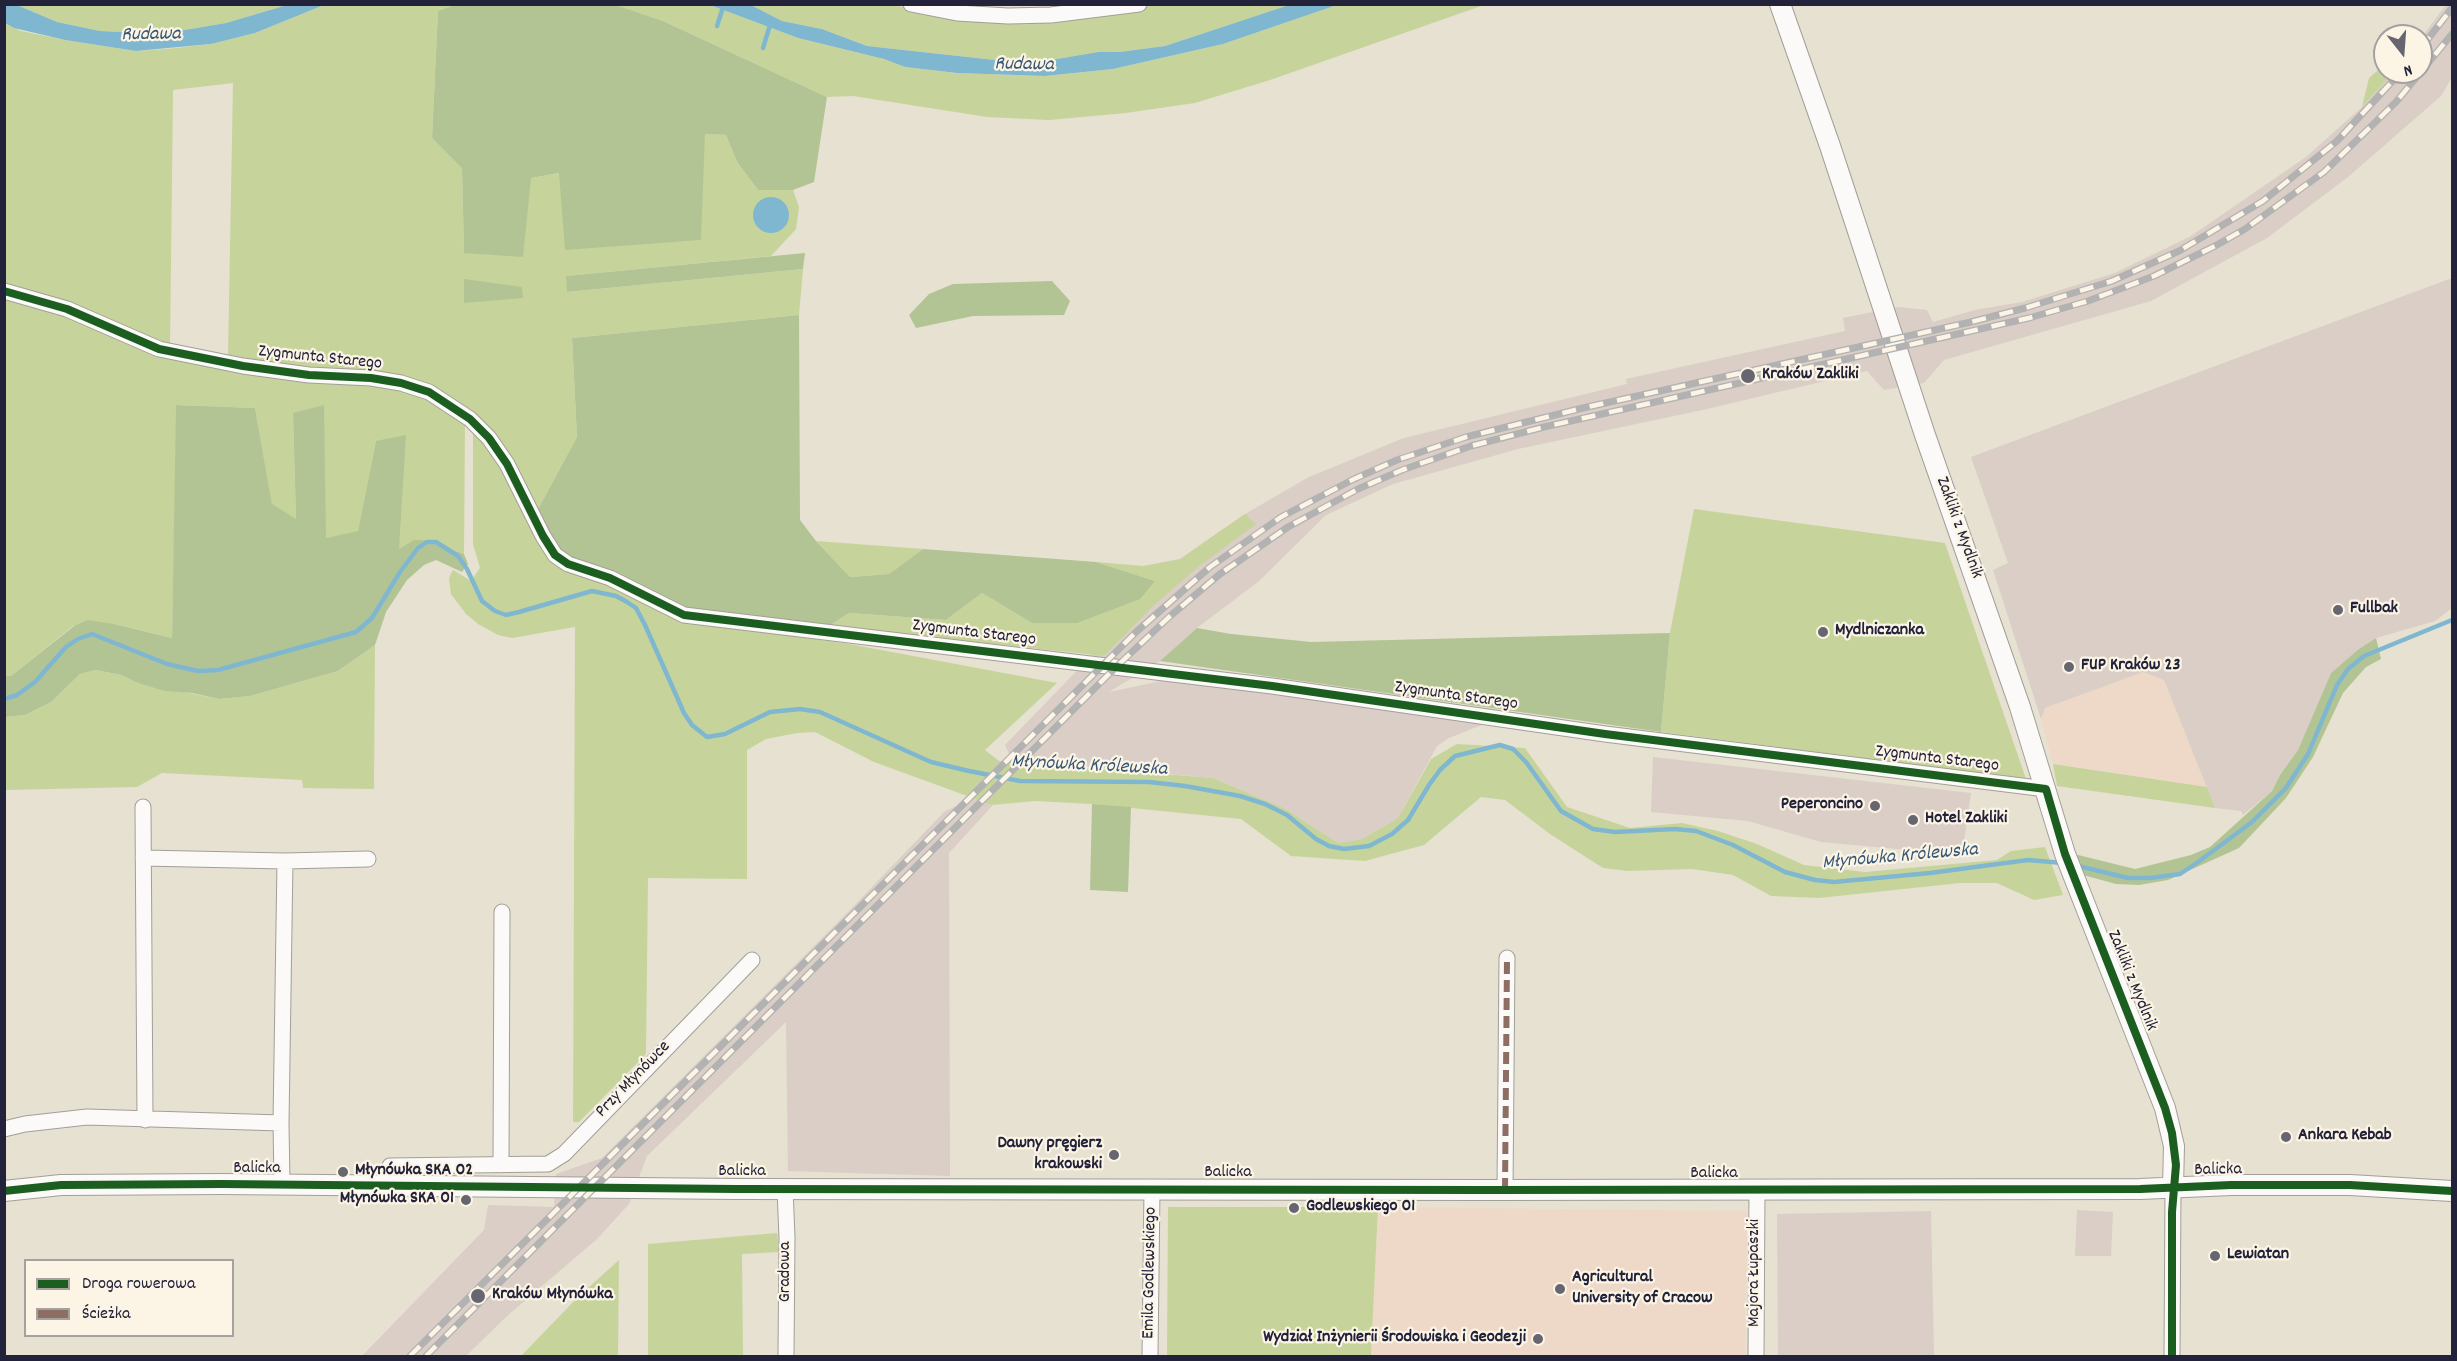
<!DOCTYPE html>
<html>
<head>
<meta charset="utf-8">
<style>
	body { margin:0 }
	#map { position:relative; width:2457px; height:1361px; overflow:hidden; background:#e6e1d1; font-family:Dekko,sans-serif }
	canvas { display:block }
	.frame { position:absolute; inset:0; border:6px solid #22223b; pointer-events:none }
	.legend { position:absolute; left:24px; top:1259px; width:210px; height:78px; box-sizing:border-box; background:#fcf5e5; border:2px solid #a5a1a1; margin:0; padding:8px 10px; list-style:none; font-size:18px; color:#22223b }
	.legend li { display:flex; align-items:center; gap:12px; height:30px }
	.legend b { width:30px; border:2px solid #a5a1a1 }
	.north { position:absolute; left:2373px; top:24px; width:60px; height:60px; box-sizing:border-box; background:#fcf5e5; border:2px solid #a5a1a1; border-radius:50%; rotate:163deg; font-size:16px; font-weight:700; line-height:24px; text-align:center; color:#22223b }
	.north::after { content:''; display:block; margin:auto; width:21px; height:27px; background:#676570; clip-path:polygon(50% 0,100% 100%,50% 72%,0 100%) }
</style>
</head>
<body>
<div id="map">
<canvas width="2457" height="1361"></canvas>
<div class="frame"></div>
<ul class="legend">
<li><b style="height:8px;background:#1b5e20"></b>Droga rowerowa</li>
<li><b style="height:8px;background:#8d6e63"></b>Ścieżka</li>
</ul>
<div class="north">N</div>
</div>
<script>
const ctx = document.querySelector('canvas').getContext('2d');
ctx.lineJoin = 'round';
function paint(path, color) { ctx.fillStyle = color; ctx.fill(path, 'evenodd'); }
const poly = rows => new Path2D(rows.map(r => 'M' + r).join(''));
function strokePath(path, color, width, dash) { ctx.strokeStyle = color; ctx.lineWidth = width; ctx.lineCap = dash ? 'butt' : 'round'; ctx.setLineDash(dash || []); ctx.stroke(path); }
function label(font, color, halo, rows, align = 'center') {
  ctx.font = font + ' Dekko,sans-serif'; ctx.lineWidth = 4.5; ctx.setLineDash([]); ctx.textBaseline = 'middle'; ctx.strokeStyle = halo; ctx.fillStyle = color; for (const [text, x, y, turn = 0] of rows) {
    ctx.save(); ctx.translate(x, y); ctx.rotate((+turn || 0) * Math.PI / 180); ctx.textAlign = isNaN(turn) ? turn : align; if (halo) ctx.strokeText(text, 0, 0); ctx.fillText(text, 0, 0); ctx.restore();
  }
}
paint(poly([
	[2143,672,2164,680,2207,787,2053,764,2041,719,2045,708],
	[1378,1207,1747,1211,1745,1356,1371,1356]
]), '#eed9c9');
paint(poly([
	[2446,5,2452,5,2452,77,2441,96,2348,177,2267,238,2151,301,1944,360,1924,383,1884,390,1867,371,1707,409,1518,449,1393,484,1326,515,1259,581,1197,628,1160,661,1109,692,1171,679,1484,724,1449,738,1437,746,1398,818,1362,839,1338,843,1284,808,1213,778,1047,763,1027,768,949,853,950,1176,788,1171,786,1022,647,1156,629,1204,597,1239,507,1316,466,1356,362,1356,484,1230,488,1205,554,1207,556,1174,602,1158,849,911,944,812,968,800,1010,756,1005,745,1092,655,1155,581,1180,559,1245,514,1309,477,1404,438,1627,384,1626,379,1845,331,1843,318,1898,307,1927,310,1933,322,1975,310,2022,302,2115,273,2191,236,2306,157,2362,107,2394,72,2421,72,2421,38],
	[2452,278,2452,608,2435,621,2376,638,2331,673,2298,750,2280,775,2272,791,2243,815,2241,811,2215,808,2164,680,2143,672,2045,708,2041,719,1993,570,2008,563,1971,457],
	[1653,757,1971,793,1962,855,1821,842,1748,821,1651,812],
	[2077,1210,2113,1212,2111,1256,2075,1256],
	[1931,1211,1934,1356,1778,1356,1777,1214]
]), '#dacec6');
paint(poly([
	[17,5,287,5,226,23,161,34,100,31,57,22],
	[324,5,458,5,438,11,432,138,462,167,464,253,531,178,560,173,705,134,726,135,737,162,758,190,793,190,799,207,796,229,771,256,567,276,567,292,803,269,799,315,572,338,577,437,536,513,517,467,500,440,468,412,443,395,228,357,233,83,173,90,170,348,5,286,4,23,21,31,65,40,136,51,167,49,211,44,255,33],
	[612,5,710,5,798,38,884,59,905,67,957,73,1045,76,1113,69,1223,44,1337,5,1484,5,1270,80,1195,103,1126,113,1049,120,987,117,853,96,827,97,663,21],
	[751,5,889,5,975,17,1155,5,1289,5,1165,46,1118,52,1098,52,1045,61,1004,61,867,46,822,29,782,21],
	[2385,64,2385,72,2394,72,2362,107,2369,78],
	[4,297,37,305,177,361,272,376,371,383,422,394,465,422,464,554,427,540,399,549,376,441,358,532,326,538,293,413,296,520,272,505,255,408,177,405,172,638,114,624,73,626,11,676,5,676],
	[473,428,486,441,539,538,608,580,687,621,849,644,1057,683,985,750,999,761,1213,778,1284,808,1338,843,1362,839,1398,818,1431,759,1457,744,1525,748,1567,807,1630,828,1682,823,1718,831,1757,844,1804,865,1865,872,1997,860,2011,851,2045,847,2063,895,2034,900,1997,883,1960,883,1819,898,1771,896,1733,875,1692,869,1628,871,1603,868,1550,834,1505,800,1481,797,1424,845,1365,861,1291,856,1241,819,1092,804,1035,801,992,805,874,762,815,732,797,733,766,739,747,750,747,879,648,878,646,1054,579,1122,573,1122,575,627,512,638,498,635,478,624,466,614,451,594,449,578,453,570,471,581,480,568,473,544],
	[1694,509,1945,543,2026,779,1661,732,1670,633],
	[1245,514,1256,524,1198,567,1153,606,1104,656,829,626,849,613,946,620,982,593,1032,623,1155,581,1096,562,1143,566,1180,559],
	[816,541,923,549,889,574,850,577],
	[375,645,374,789,303,788,302,780,162,773,137,787,5,790,4,717,25,715,51,702,80,674,96,670,121,675,138,683,219,699,250,696,338,671],
	[2053,764,2207,787,2215,808,2057,786],
	[1168,1207,1378,1207,1371,1356,1167,1356],
	[777,1233,780,1252,742,1254,743,1356,648,1356,648,1244],
	[619,1260,618,1356,521,1356,578,1297]
]), '#c6d49b');
paint(poly([
	[612,4,663,21,827,97,814,182,793,190,758,190,737,162,726,135,705,134,701,240,565,250,559,173,531,178,523,257,464,253,462,168,432,138,438,11,458,4],
	[805,253,803,269,567,292,566,276],
	[464,279,522,287,523,298,464,303],
	[1052,281,1070,301,1064,315,973,316,916,328,909,315,929,294,953,284],
	[799,315,800,520,816,541,850,577,889,574,923,549,1096,562,1155,581,1140,599,1077,623,1032,623,982,593,946,620,849,613,829,626,680,609,574,561,560,550,536,513,577,437,572,338],
	[176,405,255,408,272,504,296,519,293,413,324,405,326,538,358,531,376,441,406,435,399,549,414,540,427,540,464,554,468,564,462,572,436,560,424,565,407,580,386,612,375,645,338,671,250,696,219,699,192,693,165,691,138,683,121,675,96,670,80,674,51,702,25,715,5,717,5,676,11,676,74,626,88,620,114,624,172,638],
	[1197,628,1231,634,1311,642,1670,633,1661,732,1160,661],
	[2376,638,2381,659,2366,667,2343,693,2313,757,2286,798,2239,848,2168,880,2139,885,2116,884,2083,875,2074,854,2135,869,2191,855,2210,847,2272,791,2280,775,2298,750,2331,673,2359,649],
	[1092,804,1131,807,1128,892,1090,890]
]), '#b3c494');
paint(poly([
	[5,4,17,5,57,22,100,31,161,34,226,23,287,5,324,5,255,33,211,44,136,51,65,40,14,28,5,23],
	[710,5,751,5,782,21,822,29,867,46,1004,61,1045,61,1098,52,1119,52,1165,46,1289,5,1337,5,1223,44,1113,69,1045,76,957,73,905,67,884,59,798,38],
	'753 215a18 18 0 1 1 36 0a18 18 0 1 1-36 0Z'
]), '#80b7d0');
strokePath(poly([
	[717,26,724,4],
	[763,48,770,25],
	[4,699,17,695,35,682,66,647,78,639,92,634,167,664,198,671,218,670,356,632,372,618,400,572,418,548,427,542,436,542,458,556,467,569,482,601,495,611,506,615,519,612,592,591,616,596,627,602,636,608,645,625,684,713,692,725,707,737,725,734,770,712,800,709,820,712,931,762,969,771,1020,781,1149,782,1185,786,1240,796,1265,804,1287,815,1316,839,1329,846,1344,849,1369,846,1392,834,1408,820,1429,785,1440,770,1455,756,1500,745,1513,749,1526,762,1561,811,1593,829,1615,832,1675,829,1696,831,1733,845,1785,872,1815,880,1834,882,1930,873,2028,860,2063,863],
	[2074,865,2128,878,2150,878,2180,874,2198,862,2252,822,2286,788,2308,754,2337,685,2348,669,2364,656,2452,620]
]), '#80b7d0', 4.5);
const minor = poly([
	[911,4,957,13,1008,16,1051,15,1139,4],
	[4,291,67,309,159,349,243,366,309,375,371,378,401,383,429,392,470,419,489,438,507,464,543,536,555,555,568,564,610,578,684,615,1272,686,1605,734,2046,789],
	[143,807,145,1120],
	[143,858,285,861,368,859],
	[281,1123,285,861],
	[4,1129,25,1124,87,1117,281,1123,282,1185],
	[501,1165,502,912],
	[381,1186,390,1166,548,1164,564,1154,752,960],
	[785,1188,787,1238,786,1356],
	[1505,1190,1507,958],
	[1150,1356,1152,1189],
	[1756,1356,1757,1190],
	[2172,1356,2173,1187]
]);
const tertiary = poly([
	[1780,4,1830,146,1925,435,2020,707,2065,854,2165,1108,2174,1146,2173,1187],
	[4,1191,61,1185,222,1184,736,1189,1490,1190,2140,1189,2231,1185,2350,1185,2452,1191]
]);
strokePath(minor, '#a29f98', 17);
strokePath(tertiary, '#a29f98', 22);
strokePath(minor, '#fbfaf8', 15);
strokePath(tertiary, '#fbfaf8', 20);
const rail = poly([
	[2421,48,2452,8],
	[410,1356,1136,632,1210,567,1281,517,1354,479,1397,460,1466,437,1583,408,1971,322,2025,308,2112,281,2179,251,2263,201,2337,141,2401,72],
	[426,1356,1116,667,1169,617,1220,574,1288,527,1358,489,1402,470,1471,446,1544,427,2029,318,2088,301,2154,276,2215,246,2245,229,2324,172,2396,102,2452,34]
]);
strokePath(rail, '#b3b2b3', 7);
strokePath(rail, '#fcf5e5', 4.5, [14]);
strokePath(poly([
	[1505,1190,1507,958]
]), '#8d6e63', 6, [12, 6]);
strokePath(poly([
	[4,291,67,309,159,349,243,366,309,375,371,378,401,383,429,392,470,419,489,438,507,464,543,536,555,555,568,564,610,578,684,615,1272,686,1605,734,2046,789,2065,854,2165,1108,2172,1133,2176,1165,2172,1212,2172,1356],
	[4,1191,61,1185,222,1184,736,1189,1490,1190,2140,1189,2231,1185,2350,1185,2452,1191]
]), '#1b5e20', 8);
for (const [x, y, r, color] of [
	[1748,376,8,"#676570"],
	[2338,610,6,"#676570"],
	[1823,632,6,"#676570"],
	[2069,667,6,"#676570"],
	[1875,806,6,"#676570"],
	[1913,820,6,"#676570"],
	[2286,1137,6,"#676570"],
	[1114,1155,6,"#676570"],
	[343,1172,6,"#676570"],
	[466,1200,6,"#676570"],
	[1294,1208,6,"#676570"],
	[2215,1256,6,"#676570"],
	[1560,1289,6,"#676570"],
	[478,1296,8,"#676570"],
	[1538,1339,6,"#676570"]
]) { const dot = new Path2D(); dot.arc(x, y, r, 0, 2 * Math.PI); ctx.fillStyle = color; ctx.fill(dot); strokePath(dot, '#fcf5e5', 2); }
label('18px', '#22223b', '#fcf5e5', [
	["Zygmunta Starego",320,359,6],
	["Zakliki z Mydlnik",1958,528,70],
	["Zygmunta Starego",974,634,7],
	["Zygmunta Starego",1456,697,8],
	["Zygmunta Starego",1937,760,7],
	["Zakliki z Mydlnik",2131,981,68],
	["Przy Młynówce",634,1080,-46],
	["Balicka",257,1170],
	["Balicka",2218,1171,-1],
	["Balicka",742,1173],
	["Balicka",1228,1174],
	["Balicka",1714,1175],
	["Gradowa",787,1272,-90],
	["Emila Godlewskiego",1151,1273,-89],
	["Majora Łupaszki",1756,1273,-90]
]);
label('bold 18px', '#22223b', '#fcf5e5', [
	["Kraków Zakliki",1762,376],
	["Fullbak",2350,610],
	["Mydlniczanka",1835,632],
	["FUP Kraków 23",2081,667],
	["Peperoncino",1863,806,"right"],
	["Hotel Zakliki",1925,820],
	["Ankara Kebab",2298,1137],
	["Dawny pręgierz",1102,1145,"right"],
	["krakowski",1102,1166,"right"],
	["Młynówka SKA 02",355,1172],
	["Młynówka SKA 01",454,1200,"right"],
	["Godlewskiego 01",1306,1208],
	["Lewiatan",2227,1256],
	["Agricultural",1572,1279],
	["University of Cracow",1572,1300],
	["Kraków Młynówka",492,1296],
	["Wydział Inżynierii Środowiska i Geodezji",1526,1339,"right"]
], 'left');
label('italic 20px', '#365676', '#fcf5e5', [
	["Rudawa",151,36,-1],
	["Rudawa",1024,66,1],
	["Młynówka Królewska",1089,767,3],
	["Młynówka Królewska",1900,858,-5]
]);
</script>
</body>
</html>
